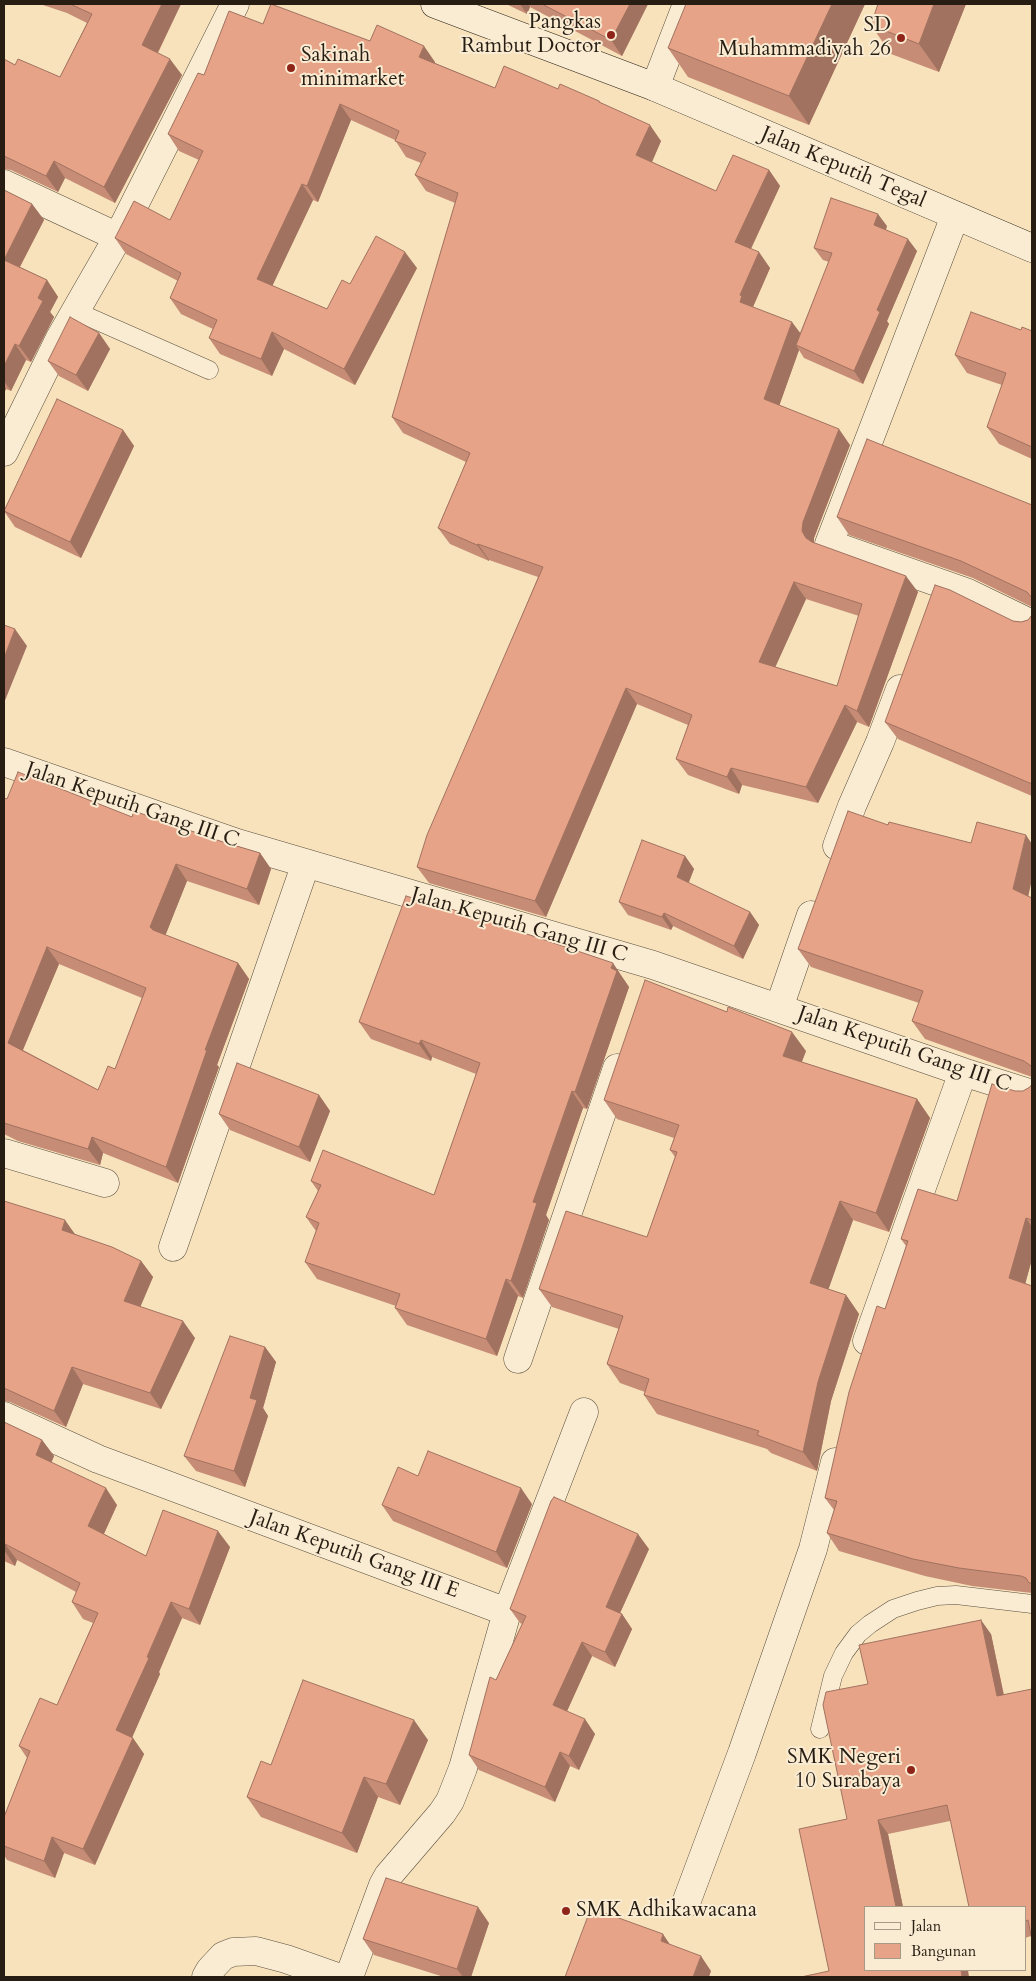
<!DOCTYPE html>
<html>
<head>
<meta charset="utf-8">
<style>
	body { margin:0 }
	#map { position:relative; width:1036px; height:1981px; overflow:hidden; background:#f7e2bc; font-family:Cardo,serif }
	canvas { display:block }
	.frame { position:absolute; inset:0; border:5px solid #271d12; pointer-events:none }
	.legend { position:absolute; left:864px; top:1906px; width:162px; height:65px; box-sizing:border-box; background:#faecd3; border:1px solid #a69986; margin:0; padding:6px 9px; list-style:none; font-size:15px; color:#271d12 }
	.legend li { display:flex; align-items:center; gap:10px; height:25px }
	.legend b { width:25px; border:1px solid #a69986 }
</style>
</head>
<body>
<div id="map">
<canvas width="1036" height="1981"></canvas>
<div class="frame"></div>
<ul class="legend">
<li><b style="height:6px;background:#faecd3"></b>Jalan</li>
<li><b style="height:14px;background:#e6a388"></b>Bangunan</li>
</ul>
</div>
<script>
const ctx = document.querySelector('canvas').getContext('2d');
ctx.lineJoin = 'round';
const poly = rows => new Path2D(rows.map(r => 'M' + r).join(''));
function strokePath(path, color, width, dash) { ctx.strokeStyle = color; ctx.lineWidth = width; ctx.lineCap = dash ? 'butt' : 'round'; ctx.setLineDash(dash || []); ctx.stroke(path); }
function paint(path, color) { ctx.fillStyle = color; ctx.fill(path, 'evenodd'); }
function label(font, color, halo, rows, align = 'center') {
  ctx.font = font + ' Cardo,serif'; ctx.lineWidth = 4; ctx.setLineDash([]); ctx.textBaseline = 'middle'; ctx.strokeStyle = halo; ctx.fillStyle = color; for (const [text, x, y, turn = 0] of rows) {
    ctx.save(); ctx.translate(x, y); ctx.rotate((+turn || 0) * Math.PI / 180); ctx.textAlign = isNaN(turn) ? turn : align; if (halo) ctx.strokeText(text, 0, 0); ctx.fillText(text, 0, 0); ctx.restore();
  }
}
const service = poly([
	[75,311,209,370],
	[820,1729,833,1676,844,1653,858,1634,870,1624,893,1609,917,1601,937,1596,956,1595,1032,1604]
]);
const minor = poly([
	[4,184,118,237],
	[955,216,829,544,968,593,1032,624],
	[4,452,60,338,118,237,235,4],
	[4,762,237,843,653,965,963,1072,1032,1094],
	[837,846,852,806,880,742,900,689],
	[779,1008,811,915],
	[4,1153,105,1183],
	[173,1247,306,863],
	[867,1341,963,1072],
	[518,1359,617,1068],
	[4,1416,98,1459,507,1612,584,1412],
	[686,1903,742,1753,813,1549,835,1462],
	[206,1977,210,1970,223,1956,233,1952,256,1951,286,1959,337,1977],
	[349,1977,383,1885,388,1876,442,1813,450,1801,463,1768,507,1612]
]);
const tertiary = poly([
	[655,87,687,4]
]);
const secondary = poly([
	[435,4,655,87,1032,248]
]);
strokePath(service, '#5b4e3c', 19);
strokePath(minor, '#5b4e3c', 29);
strokePath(tertiary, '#5b4e3c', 29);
strokePath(secondary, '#271d12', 29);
strokePath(service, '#faecd3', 18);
strokePath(minor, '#faecd3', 28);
strokePath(tertiary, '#faecd3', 28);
strokePath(secondary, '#faecd3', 28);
paint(poly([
	[40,4,181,4,158,53,182,75,115,203,65,178,58,192,11,170,4,169,4,59,15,65,60,77,87,23,67,13],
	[506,4,648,4,622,56,530,7,527,14],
	[865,4,809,125,688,77,668,48],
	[878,4,966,4,939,72,891,54,871,25],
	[263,24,370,41,435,62,435,63,495,88,558,89,599,101,601,103,661,141,652,162,716,191,769,170,780,186,751,249,770,268,753,307,800,333,829,262,823,260,814,248,887,226,886,230,917,251,887,321,889,324,863,384,804,358,799,350,779,405,850,445,814,538,814,543,918,592,869,727,857,722,818,803,742,785,739,794,688,775,676,759,688,725,637,704,546,917,429,883,417,867,538,577,489,560,489,561,450,544,438,528,466,462,403,433,392,417,455,203,426,191,415,175,421,163,406,157,395,140,351,120,318,202,313,200,272,286,327,309,350,284,417,268,355,385,284,349,272,376,220,354,209,338,213,329,181,314,170,298,178,281,126,254,115,238,170,220,199,160,179,151,168,134,204,75],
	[806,599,859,616,837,686,775,667],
	[4,190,32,204,44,220,20,267,47,280,58,297,50,312,54,317,31,362,26,360,11,391,6,389,4,393],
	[1021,330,1032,331,1032,459,999,444,987,427,1002,385,967,373,955,355],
	[99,333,110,349,88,391,59,376,48,361],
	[123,430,134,446,81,558,15,527,4,511],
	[1032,505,1032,607,973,578,849,535,837,517],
	[1032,615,1032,796,898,739,885,722,1013,621,1021,622,1028,620],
	[4,798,7,799,132,817,220,841,260,853,271,869,259,905,187,881,165,935,238,963,249,979,217,1065,219,1067,178,1183,103,1153,100,1165,18,1141,4,1134],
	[59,964,142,998,115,1069,98,1090,23,1050],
	[888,825,971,843,1028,896,1032,898,1032,1077,925,1039,912,1021,919,1003,811,967,798,949],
	[685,856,694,869,688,883,750,912,759,925,743,959,673,926,671,930,628,915,619,902],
	[525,934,624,980,629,987,587,1109,583,1108,546,1215,549,1220,523,1298,518,1296,497,1356,407,1325,395,1308,396,1306,317,1279,305,1262,316,1231,306,1217,318,1191,311,1181,434,1195,476,1074,432,1057,431,1061,371,1039,359,1022],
	[806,1051,802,1062,917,1099,930,1118,889,1232,853,1220,828,1289,846,1295,859,1314,831,1401,817,1471,771,1453,767,1449,657,1414,644,1395,645,1392,620,1383,607,1364,619,1329,552,1307,539,1289,647,1237,675,1157,670,1150,674,1138,617,1119,604,1100],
	[1032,1084,1032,1259,1025,1283,1032,1286,1032,1593,972,1586,925,1576,839,1551,827,1533,834,1510,825,1498,885,1309,906,1246,901,1239,957,1201,1015,1091,1023,1091,1030,1087],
	[319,1095,330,1111,310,1162,230,1130,219,1114],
	[4,1201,75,1234,141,1261,153,1277,140,1307,195,1338,161,1409,83,1384,66,1427,10,1402,4,1401],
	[265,1347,276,1362,263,1408,268,1416,245,1487,196,1471,184,1456],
	[4,1422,42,1440,54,1456,51,1462,117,1505,104,1534,146,1556,230,1547,200,1625,182,1618,159,1672,160,1674,132,1737,144,1754,95,1865,64,1853,55,1878,7,1860,4,1855,4,1817,27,1758,19,1746,57,1705,93,1623,83,1619,72,1602,76,1592,17,1560,15,1566,4,1561],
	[532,1504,507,1568,393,1521,382,1505],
	[649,1549,620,1613,622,1614,632,1629,615,1667,592,1656,567,1711,595,1734,579,1770,570,1766,555,1802,479,1770,469,1755,496,1680,522,1624,520,1623,510,1609],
	[991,1634,1004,1695,1031,1936,1025,1938,1025,1907,950,1821,888,1834,903,1907,865,1907,829,1971,847,1819,868,1684],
	[428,1740,400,1805,378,1797,357,1853,261,1817,247,1797,271,1765],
	[489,1923,471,1977,444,1977,374,1955,363,1939]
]), '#c68c75');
paint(poly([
	[162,4,181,4,153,62,142,45],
	[520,4,528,4,530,7,527,14],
	[630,4,648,4,622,56,611,40],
	[832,4,865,4,809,125,789,96],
	[934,4,966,4,939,72,919,44],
	[424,46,435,62,431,73,419,57],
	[170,59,182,75,115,203,104,187],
	[340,104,351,120,318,202,307,186],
	[650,125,661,141,648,171,636,155],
	[54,161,65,178,58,192,46,176],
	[769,170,780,186,746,259,735,242],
	[302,184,313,200,268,295,257,279],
	[32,204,44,220,15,276,4,260],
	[878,214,887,226,883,237,874,225],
	[908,239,917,251,887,321,889,324,863,384,854,371,877,310],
	[405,252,417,268,355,385,344,369],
	[759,252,770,268,752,309,740,302,740,295],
	[47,280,58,297,50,312,54,317,31,362,19,346,38,298],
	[792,322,804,338,796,345,799,350,776,415,764,399],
	[272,332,284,349,272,376,261,359],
	[99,333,110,349,88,391,76,375],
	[15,344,26,360,11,391,4,381,4,366],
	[4,386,6,389,4,393],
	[839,429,850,445,814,538,814,547,806,538,802,531,803,522],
	[123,430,134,446,81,558,70,542],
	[478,544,489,560,489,561,477,545],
	[906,576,918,592,869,727,857,711],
	[794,582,806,599,770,679,759,662],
	[15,629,27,646,4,703,4,658],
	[626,688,637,704,546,917,535,901],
	[845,705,857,722,818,803,806,787],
	[731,768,742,785,739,794,727,777],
	[1026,835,1032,844,1032,879,1026,907,1013,889],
	[260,853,271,869,259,905,247,889],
	[685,856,694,869,686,890,677,877],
	[176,864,187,881,162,944,150,927],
	[750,912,759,925,743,959,734,946],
	[664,913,673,926,671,930,662,917],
	[47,947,59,964,19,1059,8,1043],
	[238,963,249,979,217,1065,219,1067,178,1183,166,1167,205,1050],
	[613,963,629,987,587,1109,575,1092],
	[792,1032,806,1051,796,1075,783,1056],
	[421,1040,432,1057,431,1061,419,1044],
	[572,1091,583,1108,546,1215,549,1220,523,1298,511,1281,533,1202],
	[319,1095,330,1111,310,1162,299,1147],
	[917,1099,930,1118,889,1232,876,1213],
	[92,1137,103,1153,100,1165,88,1149],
	[840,1201,853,1220,824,1302,810,1283],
	[1026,1218,1032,1227,1032,1259,1022,1296,1009,1278],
	[65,1220,77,1237,62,1230],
	[141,1261,153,1277,136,1317,124,1301],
	[506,1279,518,1296,497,1356,486,1339],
	[846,1295,859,1314,831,1401,817,1471,803,1452,818,1382],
	[183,1321,195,1338,161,1409,150,1393],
	[265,1347,276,1362,263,1408,268,1416,245,1487,234,1471,250,1398],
	[72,1367,83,1384,66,1427,54,1411],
	[42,1440,54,1456,48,1471,36,1455],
	[106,1488,117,1505,100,1542,88,1526],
	[521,1488,532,1504,507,1568,496,1552],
	[218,1531,230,1547,200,1625,189,1609],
	[638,1534,649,1549,616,1622,606,1607],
	[5,1544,17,1560,15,1566,4,1550],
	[171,1602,182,1618,159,1672,160,1674,128,1747,116,1730],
	[622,1614,632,1629,615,1667,605,1652],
	[981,1620,991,1634,1007,1711,997,1696],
	[582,1642,592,1656,563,1720,553,1705],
	[585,1719,595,1734,579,1770,569,1756],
	[414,1720,428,1740,400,1805,386,1784],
	[133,1738,144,1754,95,1865,83,1849],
	[560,1752,570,1766,555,1802,545,1787],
	[364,1777,378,1797,357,1853,342,1833],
	[878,1820,888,1834,903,1907,896,1907],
	[52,1837,64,1853,55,1878,44,1861],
	[478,1907,489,1923,471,1977,463,1977,457,1969],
	[663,1934,673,1949,661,1941],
	[701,1956,711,1971,709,1977,693,1977],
	[961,1970,968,1970,969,1977,962,1977]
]), '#a1725f');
const building = poly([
	[70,4,162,4,142,45,170,59,104,187,54,161,46,176,4,156,4,59,15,65,18,59,60,77,92,14,70,4],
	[271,4,370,41,377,25,424,46,419,57,495,88,504,66,558,89,560,84,599,101,599,102,650,125,636,155,716,191,733,155,769,170,735,242,759,252,740,295,742,296,740,302,792,322,764,399,839,429,803,522,802,531,806,538,812,542,906,576,857,711,845,705,806,787,731,768,727,777,676,759,692,715,626,688,535,901,417,867,427,835,543,567,478,544,477,545,438,528,470,453,392,417,458,193,415,175,426,153,395,141,399,131,340,104,307,186,302,184,257,279,327,309,342,280,350,284,376,236,405,252,344,369,272,332,261,359,209,338,217,320,170,298,181,273,115,238,134,201,170,220,203,151,168,134,198,73,204,75,229,11,263,24,271,4],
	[794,582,862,604,837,686,759,662,794,582],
	[542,4,630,4,611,40,542,4],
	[686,4,832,4,789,96,668,48,686,4],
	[878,4,934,4,919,44,871,25,878,4],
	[4,190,32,204,4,260,47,280,38,298,43,301,19,346,15,344,4,366,4,190],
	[831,198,878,214,874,225,908,239,877,310,880,312,854,371,796,345,832,253,814,248,831,198],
	[971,312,1021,330,1022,327,1032,331,1032,447,987,427,1006,373,955,355,971,312],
	[70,317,99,333,76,375,48,361,70,317],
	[57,399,123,430,70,542,4,511,57,399],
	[867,439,1032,505,1032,598,1027,592,961,561,837,517,867,439],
	[935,585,950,590,1013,621,1021,622,1028,620,1032,615,1032,784,885,722,935,585],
	[4,625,15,629,4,658,4,625],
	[18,772,132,817,134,811,220,841,260,853,247,889,176,864,150,927,153,930,238,963,205,1050,207,1050,166,1167,92,1137,88,1149,4,1123,4,798,7,799,18,772],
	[47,947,146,988,115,1069,108,1066,98,1090,8,1043,47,947],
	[848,811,888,825,889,822,971,843,977,822,1026,835,1013,889,1032,898,1032,1068,1031,1066,1024,1061,912,1021,923,991,798,949,848,811],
	[642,840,685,856,677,877,750,912,734,946,664,913,662,917,619,902,642,840],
	[406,896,522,930,521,932,613,963,611,968,617,971,575,1092,572,1091,533,1202,537,1203,511,1281,506,1279,486,1339,395,1308,400,1294,305,1262,319,1223,306,1217,321,1185,311,1181,323,1150,434,1195,480,1063,421,1040,419,1044,359,1022,406,896],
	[645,980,727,1012,728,1007,792,1032,783,1056,917,1099,876,1213,840,1201,810,1283,846,1295,818,1382,803,1452,757,1435,759,1431,644,1395,649,1379,607,1364,623,1316,539,1289,566,1211,647,1237,677,1152,670,1150,679,1125,604,1100,645,980],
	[237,1063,319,1095,299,1147,219,1114,237,1063],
	[992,1084,1015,1091,1023,1091,1030,1087,1032,1084,1032,1220,1026,1218,1009,1278,1032,1286,1032,1583,1029,1583,1026,1578,1021,1576,959,1568,913,1559,827,1533,837,1501,825,1498,849,1392,877,1306,885,1309,908,1241,901,1239,918,1189,957,1201,992,1084],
	[4,1201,65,1220,62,1230,112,1247,141,1261,124,1301,183,1321,150,1393,72,1367,54,1411,4,1388,4,1201],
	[230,1336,265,1347,250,1398,257,1400,234,1471,184,1456,230,1336],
	[4,1422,42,1440,36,1455,106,1488,88,1526,146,1556,163,1510,218,1531,189,1609,171,1602,147,1657,149,1658,116,1730,133,1738,83,1849,52,1837,44,1861,4,1846,4,1817,30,1751,19,1746,40,1698,57,1705,98,1613,72,1602,80,1583,5,1544,4,1548,4,1422],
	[428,1451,521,1488,496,1552,382,1505,398,1467,418,1476,428,1451],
	[554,1497,638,1534,606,1607,622,1614,605,1652,582,1642,553,1705,585,1719,569,1756,560,1752,545,1787,469,1755,490,1677,496,1680,526,1616,510,1609,551,1501,554,1497],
	[981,1620,997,1696,1032,1689,1032,1940,1028,1920,1025,1921,1025,1907,969,1907,947,1805,878,1820,896,1907,865,1907,865,1970,961,1970,962,1977,801,1977,829,1971,799,1829,847,1819,823,1705,826,1692,868,1684,859,1645,981,1620],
	[303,1680,414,1720,386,1784,364,1777,342,1833,247,1797,261,1761,271,1765,303,1680],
	[386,1878,478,1907,457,1969,363,1939,386,1878],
	[591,1908,663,1934,661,1941,701,1956,693,1977,565,1977,591,1908]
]);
paint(building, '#e6a388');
strokePath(building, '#a1725f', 1);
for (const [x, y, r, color] of [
	[611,35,5,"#8f2418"],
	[901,38,5,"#8f2418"],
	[291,68,5,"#8f2418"],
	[911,1770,5,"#8f2418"],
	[566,1911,5,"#8f2418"]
]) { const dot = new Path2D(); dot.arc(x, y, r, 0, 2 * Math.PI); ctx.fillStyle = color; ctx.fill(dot); strokePath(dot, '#faecd3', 2); }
label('21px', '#271d12', '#faecd3', [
	["Pangkas",601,23],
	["Rambut Doctor",601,47],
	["SD",891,26],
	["Muhammadiyah 26",891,50],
	["Sakinah",301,56,"left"],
	["minimarket",301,80,"left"],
	["SMK Negeri",901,1758],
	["10 Surabaya",901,1782],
	["SMK Adhikawacana",576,1911,"left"]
], 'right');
label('21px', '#271d12', '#faecd3', [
	["Jalan Keputih Tegal",843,168,23],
	["Jalan Keputih Gang III C",132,806,19],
	["Jalan Keputih Gang III C",519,926,16],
	["Jalan Keputih Gang III C",904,1050,19],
	["Jalan Keputih Gang III E",354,1555,20]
]);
</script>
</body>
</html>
